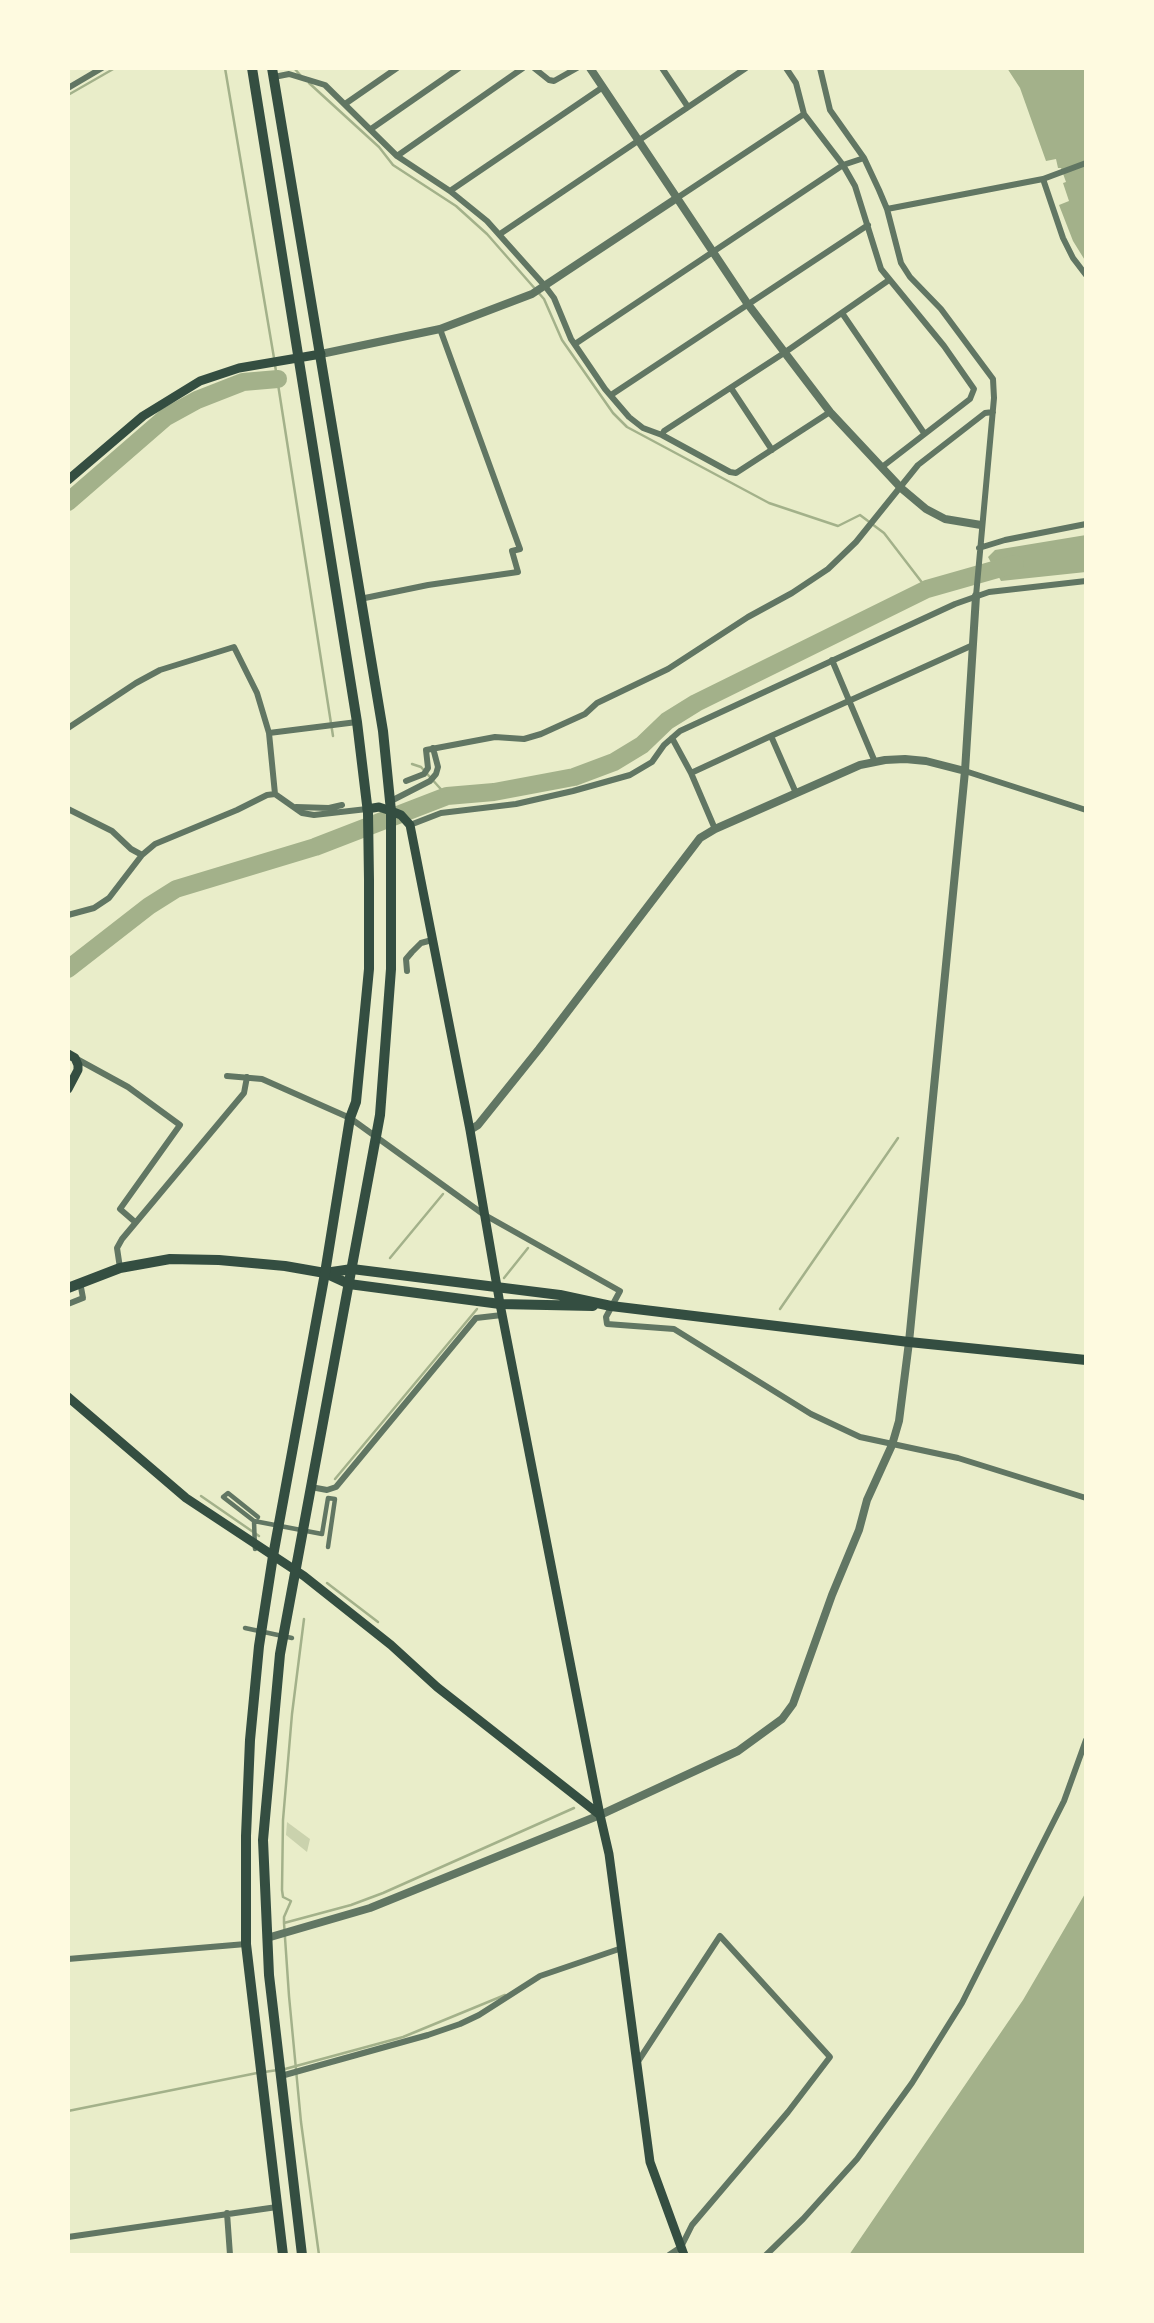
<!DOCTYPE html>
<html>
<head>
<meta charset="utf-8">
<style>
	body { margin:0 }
	#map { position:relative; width:1154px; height:2323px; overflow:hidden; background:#e9edc9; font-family:Commissioner,sans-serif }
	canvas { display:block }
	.frame { position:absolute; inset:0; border:70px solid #fefae0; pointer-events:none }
</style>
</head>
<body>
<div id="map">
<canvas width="1154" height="2323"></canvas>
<div class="frame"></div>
</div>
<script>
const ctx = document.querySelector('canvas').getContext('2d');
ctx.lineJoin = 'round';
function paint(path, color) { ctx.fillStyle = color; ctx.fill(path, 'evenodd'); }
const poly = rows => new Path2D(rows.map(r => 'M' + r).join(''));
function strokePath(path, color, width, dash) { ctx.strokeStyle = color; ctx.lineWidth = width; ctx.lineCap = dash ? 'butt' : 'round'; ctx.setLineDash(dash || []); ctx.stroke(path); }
paint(poly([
	[287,1822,310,1839,307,1852,286,1835]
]), '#cad2ad');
paint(poly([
	[1007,68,1086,68,1086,262,1073,241,1059,205,1069,201,1063,183,1066,182,1061,168,1058,168,1056,159,1046,161,1020,88],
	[1086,535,1086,572,1001,581,988,557,995,550],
	[1086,1892,1086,2255,849,2255,1023,2000]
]), '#a3b18a');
strokePath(poly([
	[225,68,274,358],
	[294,68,301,76],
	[309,83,379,147,393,165,456,206,487,234,544,299,562,340,613,413,627,427,769,503,838,526,860,515,884,533,927,589],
	[68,95,115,68],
	[275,365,333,736],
	[412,764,421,767,447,796],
	[390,1258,443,1194],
	[504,1278,528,1248],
	[780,1309,898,1138],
	[335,1479,477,1309],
	[201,1496,259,1536],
	[327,1583,378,1622],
	[284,1923,284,1917,291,1901,283,1897,282,1890,283,1820,292,1714,304,1619],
	[285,2069,403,2037,505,1995],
	[264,2072,278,2070],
	[68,2111,257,2073],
	[319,2255,301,2122,289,1996,284,1923,351,1905,383,1893,574,1808]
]), '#a3b18a', 2.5);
strokePath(poly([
	[68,502,166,417,197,400,243,382,278,379],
	[68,969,149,906,176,889,315,847,447,796,494,792,574,777,614,762,642,745,667,721,696,703,927,589,1015,564]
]), '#a3b18a', 18);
strokePath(poly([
	[254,1521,223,1497,228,1493,258,1517],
	[255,1549,254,1521,322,1534,328,1498,335,1499,328,1547],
	[245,1628,292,1638]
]), '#617663', 4.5);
strokePath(poly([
	[534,68,549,80,554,81,577,68],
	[662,68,688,107],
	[786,68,796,83,804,114,843,165,855,186,881,269,944,346,974,389,970,399,882,467],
	[820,68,830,110,864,158,879,190,887,209,901,263,910,277,941,309,993,379,994,398,976,596],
	[274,77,289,74,325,85,397,156,450,191,487,221,545,286,554,298,571,339,605,389,629,417,643,428,662,435,730,472,736,473,830,412],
	[68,88,102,68],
	[345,104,397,68],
	[371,129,459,68],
	[397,156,523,68],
	[1043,179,1063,238,1073,258,1086,275],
	[450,191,603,87],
	[677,198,804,114],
	[887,209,1043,179,1086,163],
	[500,234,746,68],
	[842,313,924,433],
	[575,344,843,165,864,158],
	[731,388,772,450],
	[611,395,868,225],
	[662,435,664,431,784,353,889,280],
	[979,548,1005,540,1086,524],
	[360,599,428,585,518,572,512,551,520,549,440,329],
	[832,660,875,762],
	[68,728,136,683,160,670,234,647,257,693,269,733],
	[672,738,691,773],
	[965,771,1086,810],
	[406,781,424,774,428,768,426,750,495,737,524,739,541,734,585,714,597,703,668,669,748,617,792,593,828,569,856,542,918,465,985,413,993,412],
	[796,793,771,736,973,645],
	[275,794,269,733,357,722],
	[389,802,430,781,436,774,438,767,433,748],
	[296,807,329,808,342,805],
	[68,809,112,831,131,849,142,855],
	[410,825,441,813,516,804,573,791,630,775,652,762,664,745,680,731,955,604,989,592,1086,581],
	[715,829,691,773,771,736],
	[68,915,94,908,109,898,142,855,155,844,237,810,267,795,275,794,302,813,314,815,367,809],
	[407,971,406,959,412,952,421,943,432,940],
	[75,1058,128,1087,180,1125,120,1209,135,1222],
	[227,1076,262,1079,350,1118,483,1214,620,1291,606,1317,607,1324,674,1329,811,1414,860,1437,958,1458,1086,1498],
	[120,1268,117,1248,122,1239,244,1093,247,1077],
	[68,1304,83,1298,80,1282],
	[311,1487,327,1490,336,1487,476,1318,502,1315],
	[68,1959,246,1944],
	[637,2063,720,1936,830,2057,788,2112,692,2225,681,2247,669,2255],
	[281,2076,428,2035,460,2024,479,2015,540,1976,622,1948],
	[227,2213,230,2255],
	[68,2237,277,2207],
	[766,2255,803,2219,857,2159,912,2083,962,2003,1064,1801,1086,1740]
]), '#617663', 6);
strokePath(poly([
	[590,68,677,198],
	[321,354,440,329,532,294,677,198,747,303,830,412,901,488,926,509,945,519,981,525],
	[470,1130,478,1125,539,1049,700,838,715,829,860,765,885,760,905,759,926,761,965,771],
	[267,1938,370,1908,600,1815,738,1751,782,1719,793,1704,832,1595,859,1530,867,1500,892,1445,899,1421,909,1342,965,771,976,596]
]), '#617663', 8);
strokePath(poly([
	[68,480,143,416,200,381,239,368,321,354],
	[367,809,379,807,391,811,401,815,410,825,470,1130,500,1304,600,1815,609,1854,650,2162,684,2255],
	[68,1054,75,1058,78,1065,78,1070,68,1089],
	[68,1397,186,1498,304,1576,391,1645,437,1687,600,1815]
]), '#344e41', 9);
strokePath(poly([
	[325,1273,352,1269,560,1295,611,1306,909,1342,1086,1360],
	[68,1288,120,1268,170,1259,219,1260,285,1266,325,1273,349,1284,500,1304,593,1306]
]), '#344e41', 10);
strokePath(poly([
	[252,68,357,722,368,813,369,880,369,969,356,1102,350,1118,325,1273,273,1556,259,1646,250,1740,246,1836,246,1944,283,2255],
	[272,68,383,731,391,811,391,969,380,1115,280,1654,263,1840,269,1975,302,2255]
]), '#344e41', 10);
</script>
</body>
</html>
